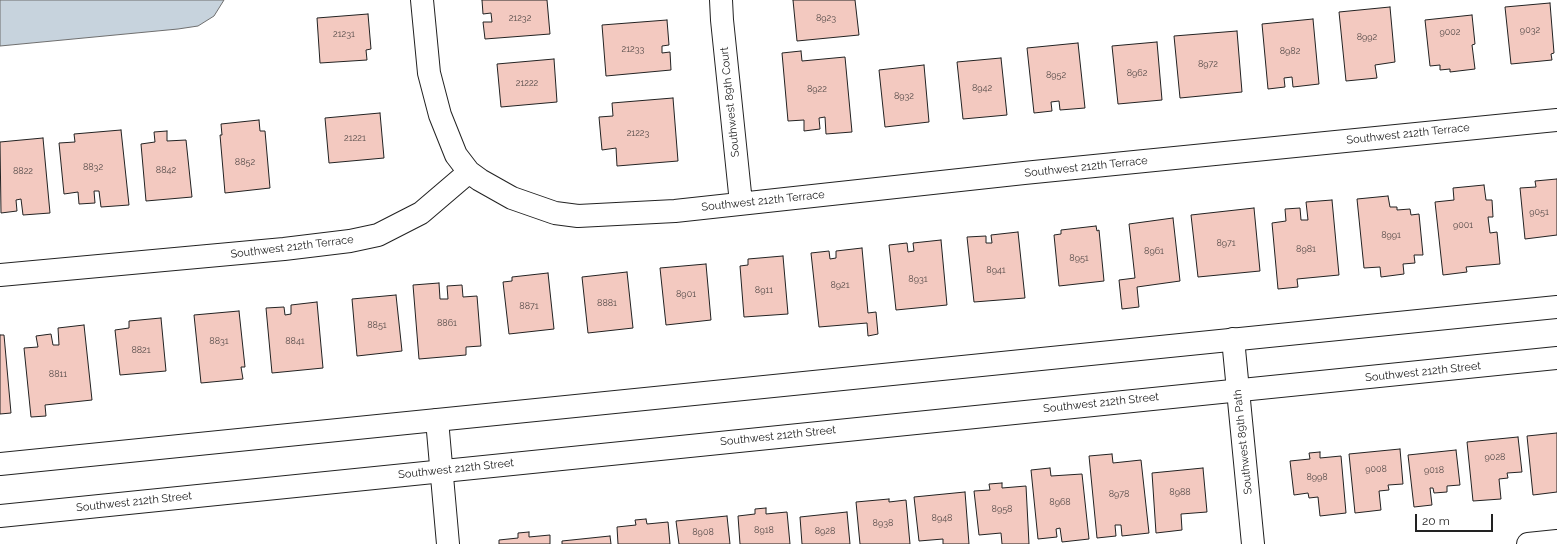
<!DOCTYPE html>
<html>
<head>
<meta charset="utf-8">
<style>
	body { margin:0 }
	#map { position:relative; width:1557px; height:544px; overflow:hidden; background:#fff; font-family:Raleway,sans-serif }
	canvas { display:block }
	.scale { position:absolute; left:1415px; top:514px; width:78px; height:18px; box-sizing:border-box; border:2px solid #222; border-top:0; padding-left:5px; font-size:12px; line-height:14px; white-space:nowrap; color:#222; -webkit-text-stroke:3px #fff; paint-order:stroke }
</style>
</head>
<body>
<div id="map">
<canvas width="1557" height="544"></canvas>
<div class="scale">20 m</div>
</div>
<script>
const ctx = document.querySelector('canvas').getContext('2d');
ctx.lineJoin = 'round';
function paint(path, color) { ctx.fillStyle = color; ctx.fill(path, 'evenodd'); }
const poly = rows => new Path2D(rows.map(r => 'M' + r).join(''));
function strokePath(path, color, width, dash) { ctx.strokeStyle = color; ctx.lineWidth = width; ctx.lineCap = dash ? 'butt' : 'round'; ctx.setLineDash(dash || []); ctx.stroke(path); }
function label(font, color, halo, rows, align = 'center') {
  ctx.font = font + ' Raleway,sans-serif'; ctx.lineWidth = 3; ctx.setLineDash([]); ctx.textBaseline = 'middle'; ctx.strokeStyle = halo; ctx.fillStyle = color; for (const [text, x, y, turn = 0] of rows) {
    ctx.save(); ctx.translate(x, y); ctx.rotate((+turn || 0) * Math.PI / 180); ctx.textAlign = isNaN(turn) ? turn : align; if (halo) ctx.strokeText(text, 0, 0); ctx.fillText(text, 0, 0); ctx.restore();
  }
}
const water = poly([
	[0,0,224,0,214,16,198,26,178,29,0,46,0,0]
]);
paint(water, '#c7d3dd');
strokePath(water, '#6f6f6f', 1);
const building = poly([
	[482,0,547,0,550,34,485,39,483,22,492,22,491,13,483,14,482,0],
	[793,0,855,0,859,35,797,41,793,0],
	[1550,3,1554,53,1551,54,1552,60,1511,64,1505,7,1550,3],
	[1390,7,1395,62,1375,65,1377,78,1346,81,1339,12,1390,7],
	[368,14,371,49,366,50,367,60,320,63,317,18,368,14],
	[1472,15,1475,44,1472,45,1475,69,1450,72,1450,69,1440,70,1440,65,1430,66,1425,20,1472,15],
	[1313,19,1319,84,1293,87,1292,77,1284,78,1285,87,1268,89,1262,24,1313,19],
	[667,20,669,45,662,46,662,53,670,52,671,70,606,76,602,25,667,20],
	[1237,31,1242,92,1180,98,1174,36,1237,31],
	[1157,42,1162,100,1118,104,1112,46,1157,42],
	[1078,43,1085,108,1060,110,1059,101,1051,102,1052,111,1034,113,1027,48,1078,43],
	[801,51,802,61,845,57,852,132,826,134,825,117,819,118,820,129,804,131,804,120,788,121,782,53,801,51],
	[1001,58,1007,115,963,119,957,62,1001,58],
	[554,59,557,102,501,107,497,64,554,59],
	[924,65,929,122,885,127,879,70,924,65],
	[673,98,678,161,617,166,616,148,602,150,599,117,613,116,612,103,673,98],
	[380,113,384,158,329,163,325,118,380,113],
	[259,120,260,131,265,131,270,188,225,193,220,135,222,135,221,124,259,120],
	[121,130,129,205,101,207,99,191,94,191,95,203,79,204,78,192,64,194,59,143,75,142,74,134,121,130],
	[167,131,167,141,186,140,192,197,146,201,141,144,155,142,154,132,167,131],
	[43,138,50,213,23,215,21,199,16,200,17,211,1,213,0,142,43,138],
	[1557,179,1557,235,1525,239,1520,188,1536,187,1535,181,1557,179],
	[1484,185,1486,200,1492,200,1493,217,1488,217,1490,233,1497,232,1500,264,1466,267,1467,272,1443,275,1435,202,1454,200,1453,188,1484,185],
	[1388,196,1390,207,1397,207,1397,210,1410,209,1411,215,1419,214,1423,255,1414,255,1415,263,1403,264,1404,274,1381,277,1380,267,1364,268,1357,199,1388,196],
	[1332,200,1339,275,1297,279,1298,287,1278,289,1272,223,1286,221,1285,209,1300,208,1301,220,1308,220,1306,202,1332,200],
	[1254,208,1260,271,1198,277,1191,215,1254,208],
	[1173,218,1180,281,1137,287,1139,307,1122,309,1119,280,1135,278,1129,224,1173,218],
	[1096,226,1097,231,1099,230,1104,281,1059,286,1054,235,1061,234,1061,230,1096,226],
	[1018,232,1025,298,974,302,967,237,986,236,986,243,992,243,991,235,1018,232],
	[941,240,947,305,896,310,889,245,907,243,908,252,914,251,913,243,941,240],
	[862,248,868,313,876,312,878,334,868,336,867,323,819,327,811,253,829,251,830,259,836,258,836,251,862,248],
	[783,256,788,314,744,317,740,266,748,265,748,259,783,256],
	[706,264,711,320,666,325,660,268,706,264],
	[627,272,633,328,588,333,582,277,627,272],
	[548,273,554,329,509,334,503,282,512,281,512,277,548,273],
	[439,283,440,299,448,299,447,286,462,285,463,297,477,296,481,346,466,347,466,355,419,359,413,285,439,283],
	[396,295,402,351,357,356,352,299,396,295],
	[317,302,323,368,272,373,266,308,284,307,285,315,291,314,291,305,317,302],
	[239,311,245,367,241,367,243,379,201,383,194,315,239,311],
	[161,318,166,371,120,375,115,330,129,328,129,321,161,318],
	[84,325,92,400,45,405,46,416,31,417,24,348,38,347,36,336,51,334,53,345,59,345,58,328,84,325],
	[0,335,4,335,11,413,0,414,0,335],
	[1557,433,1557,492,1533,495,1527,436,1557,433],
	[1518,437,1522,472,1507,473,1508,478,1499,479,1501,499,1473,501,1467,442,1518,437],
	[1400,449,1403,484,1388,485,1389,490,1379,491,1381,510,1355,513,1349,454,1400,449],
	[1456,450,1460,485,1447,486,1447,492,1434,493,1433,488,1430,488,1432,505,1414,507,1408,455,1456,450],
	[1320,452,1320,458,1341,456,1346,513,1320,516,1318,497,1309,498,1308,493,1294,495,1290,461,1310,459,1309,453,1320,452],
	[1112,454,1113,463,1141,460,1149,533,1122,536,1121,525,1115,525,1116,536,1097,538,1089,456,1112,454],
	[1050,468,1051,476,1082,474,1089,539,1062,542,1060,528,1056,529,1057,537,1038,539,1031,470,1050,468],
	[1203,468,1207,512,1181,514,1182,530,1156,533,1152,473,1203,468],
	[1002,483,1002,488,1026,486,1029,544,1002,544,1001,533,979,535,974,491,990,490,989,484,1002,483],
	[965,492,969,544,943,544,943,539,919,541,914,497,965,492],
	[889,499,889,502,906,500,910,544,860,544,856,502,889,499],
	[766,508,766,514,787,512,790,544,740,544,738,516,755,514,755,509,766,508],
	[847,512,850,544,802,544,800,517,847,512],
	[727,516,730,544,679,544,676,521,727,516],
	[646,519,647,524,668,522,670,544,618,544,617,527,636,525,635,520,646,519],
	[529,532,529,537,550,535,550,544,499,544,499,540,518,538,518,533,529,532],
	[610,536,611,544,562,544,562,541,610,536]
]);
paint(building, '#f3c9c0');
strokePath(building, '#222', 1);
const street = poly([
	[422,0,429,73,440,115,456,155,469,172,480,180,512,198,555,213,578,216,675,211,1024,173,1557,120],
	[721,0,722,20,741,203],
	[0,275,284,249,350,241,378,235,421,213,469,172],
	[1233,339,1253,544],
	[437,420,448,544],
	[1528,544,1557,541]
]);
const secondary = poly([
	[0,464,1557,307],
	[0,516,1557,358]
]);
strokePath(street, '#222', 24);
strokePath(secondary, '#222', 24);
strokePath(street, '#fff', 22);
strokePath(secondary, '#fff', 22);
label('9px', '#564c4a', null, [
	["21232",520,18],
	["8923",826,18],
	["9032",1530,30],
	["9002",1450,32],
	["21231",344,34],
	["8992",1367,37],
	["21233",633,49],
	["8982",1290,51],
	["8972",1208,64],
	["8962",1137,73],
	["8952",1056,75],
	["21222",527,83],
	["8942",982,88],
	["8922",817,89],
	["8932",904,96],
	["21223",638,133],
	["21221",355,138],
	["8852",245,162],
	["8832",93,167],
	["8842",166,170],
	["8822",23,171],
	["9051",1539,212],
	["9001",1463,225],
	["8991",1391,235],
	["8971",1226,243],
	["8981",1306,249],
	["8961",1154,251],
	["8951",1079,258],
	["8941",996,270],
	["8931",918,279],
	["8921",840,285],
	["8911",764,290],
	["8901",686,294],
	["8881",607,303],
	["8871",529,306],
	["8861",447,323],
	["8851",377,325],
	["8831",219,341],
	["8841",295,341],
	["8821",141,350],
	["8811",58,374],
	["9028",1495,457],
	["9008",1376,469],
	["9018",1434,470],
	["8998",1317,477],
	["8988",1180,492],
	["8978",1119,494],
	["8968",1060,502],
	["8958",1002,509],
	["8948",942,518],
	["8938",883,523],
	["8918",764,530],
	["8928",825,531],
	["8908",703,532]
]);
label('11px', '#222', '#fff', [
	["Southwest 89th Court",730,102,-96],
	["Southwest 212th Terrace",1408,134,-6],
	["Southwest 212th Terrace",1086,167,-6],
	["Southwest 212th Terrace",763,201,-6],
	["Southwest 212th Terrace",292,247,-7],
	["Southwest 212th Street",1423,372,-6],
	["Southwest 212th Street",1101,403,-6],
	["Southwest 212th Street",778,436,-6],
	["Southwest 89th Path",1243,442,-96],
	["Southwest 212th Street",456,469,-6],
	["Southwest 212th Street",134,502,-6]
]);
</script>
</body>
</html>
